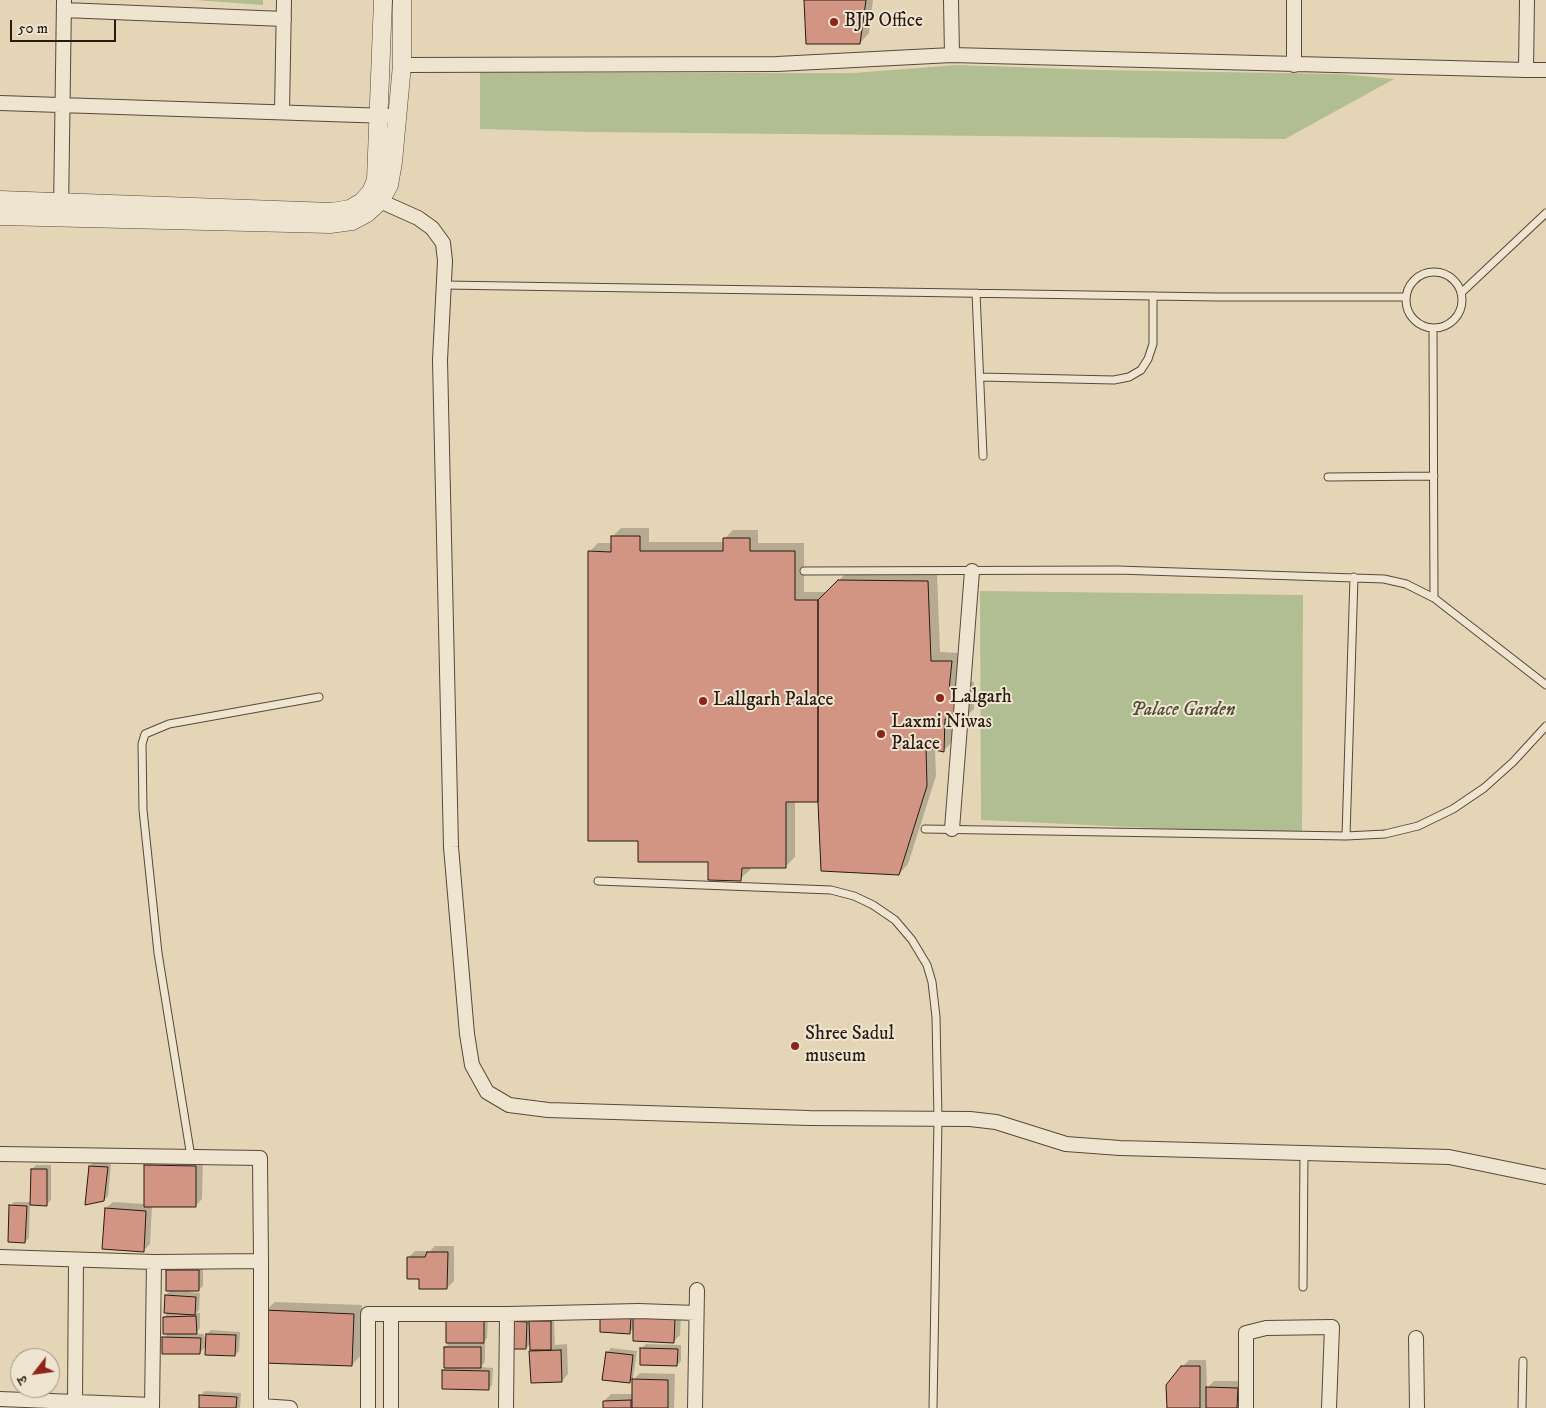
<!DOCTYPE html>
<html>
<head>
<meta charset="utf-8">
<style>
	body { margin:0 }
	#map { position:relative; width:1546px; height:1408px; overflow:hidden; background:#e5d5b7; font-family:"IM FELL DW Pica","Noto Serif Devanagari",serif }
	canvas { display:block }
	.north { position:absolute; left:10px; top:1348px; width:50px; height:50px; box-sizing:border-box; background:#eee4d0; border:1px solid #9f9383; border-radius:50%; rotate:240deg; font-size:14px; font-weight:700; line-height:20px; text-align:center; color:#281a10 }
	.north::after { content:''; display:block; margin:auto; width:18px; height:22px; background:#8f2418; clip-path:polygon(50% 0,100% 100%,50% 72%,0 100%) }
	.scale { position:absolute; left:10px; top:20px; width:106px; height:22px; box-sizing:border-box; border:2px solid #281a10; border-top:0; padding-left:6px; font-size:15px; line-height:18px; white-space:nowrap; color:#281a10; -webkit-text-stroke:4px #eee4d0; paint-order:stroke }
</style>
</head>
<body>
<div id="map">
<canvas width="1546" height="1408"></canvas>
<div class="north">उ</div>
<div class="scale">50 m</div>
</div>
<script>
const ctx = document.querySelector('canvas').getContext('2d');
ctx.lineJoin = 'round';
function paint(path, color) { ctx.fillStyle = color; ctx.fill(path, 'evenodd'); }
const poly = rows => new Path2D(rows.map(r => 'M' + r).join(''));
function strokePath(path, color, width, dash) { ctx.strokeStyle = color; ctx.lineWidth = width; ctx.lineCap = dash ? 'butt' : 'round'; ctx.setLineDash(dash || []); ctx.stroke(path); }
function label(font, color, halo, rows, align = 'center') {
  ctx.font = font + ' "IM FELL DW Pica",serif'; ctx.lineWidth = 4; ctx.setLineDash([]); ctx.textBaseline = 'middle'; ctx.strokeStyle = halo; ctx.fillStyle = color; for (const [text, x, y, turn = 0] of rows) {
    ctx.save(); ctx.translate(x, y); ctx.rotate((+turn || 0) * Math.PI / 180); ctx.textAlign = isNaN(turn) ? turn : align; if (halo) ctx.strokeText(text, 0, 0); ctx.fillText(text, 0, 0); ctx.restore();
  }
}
paint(poly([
	[194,0,263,0,263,5],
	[957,65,1098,70,1340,74,1394,79,1285,139,593,132,480,129,480,73,853,73],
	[980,591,1303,595,1302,835,981,820]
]), '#b1be91');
paint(poly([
	[805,0,873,0,869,33,860,43],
	[621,528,649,528,649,542,724,542,724,539,733,530,758,530,758,543,804,543,804,592,828,592,848,571,937,573,940,652,961,653,958,681,974,682,974,709,964,718,954,718,953,741,943,751,935,749,936,776,908,864,899,874,819,801,795,800,795,857,786,866,750,866,750,870,740,879,709,861,639,840,589,552,598,543,612,543,612,537],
	[152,1159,203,1159,202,1199,195,1206,152,1206,150,1244,143,1251,106,1208,113,1202,145,1204,145,1165],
	[94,1162,111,1164,108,1196,104,1200,90,1166],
	[36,1165,51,1165,51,1200,46,1205,30,1204,29,1238,25,1242,10,1206,14,1202,31,1202,32,1169],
	[435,1246,454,1246,454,1281,447,1288,420,1278,409,1257,415,1251,430,1251],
	[171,1266,203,1266,203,1286,198,1290,189,1290,189,1292,200,1293,199,1310,196,1313,200,1313,200,1328,195,1334,204,1334,204,1337,211,1330,240,1332,239,1351,235,1355,206,1346,200,1353,164,1338,168,1333,164,1317,169,1312,166,1295,171,1290,167,1270],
	[275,1302,362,1305,361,1355,352,1365,265,1311],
	[681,1312,680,1335,673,1342,634,1328,629,1332,601,1315],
	[488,1317,487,1338,482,1343,485,1343,485,1362,480,1367,493,1368,492,1385,488,1389,443,1370,447,1367,445,1347,451,1341,447,1321],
	[535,1317,554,1317,555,1345,567,1344,568,1374,562,1381,531,1352,534,1349,531,1343,526,1348,512,1322,516,1318,530,1318,530,1322],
	[646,1344,681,1345,681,1361,677,1365,641,1349],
	[611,1348,637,1351,633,1379,629,1382,607,1353],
	[1189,1360,1206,1360,1207,1388,1214,1381,1244,1381,1244,1408,1168,1408,1182,1367],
	[640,1373,675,1374,674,1408,604,1408,604,1401,611,1394,633,1394,633,1380],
	[205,1391,241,1393,240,1408,200,1408,200,1396]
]), '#0003');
const building = poly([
	[804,0,866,0,860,44,806,44,804,0],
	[611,536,640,536,640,551,723,551,723,538,750,538,750,551,795,551,795,600,818,600,818,802,786,802,786,868,742,868,741,881,708,880,708,862,638,862,638,841,588,841,588,551,611,552,611,536],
	[838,580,928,581,931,661,952,661,949,690,965,691,965,719,945,719,944,752,926,748,927,786,899,875,821,871,818,802,818,600,838,580],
	[144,1165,196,1166,196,1207,144,1207,144,1165],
	[89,1166,108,1167,104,1201,85,1205,89,1166],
	[31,1169,47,1169,47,1206,30,1205,31,1169],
	[9,1205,27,1206,25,1243,8,1242,9,1205],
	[105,1208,146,1211,144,1252,102,1249,105,1208],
	[427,1252,448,1252,447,1289,419,1289,419,1279,407,1279,407,1257,425,1257,427,1252],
	[166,1270,199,1270,199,1291,166,1291,166,1270],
	[165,1295,196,1297,195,1315,164,1313,165,1295],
	[264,1310,354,1314,352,1366,263,1363,264,1310],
	[600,1315,631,1316,630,1334,600,1332,600,1315],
	[196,1316,197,1334,163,1334,163,1317,196,1316],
	[633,1316,675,1318,674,1343,633,1341,633,1316],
	[446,1320,484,1321,484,1343,446,1343,446,1320],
	[510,1321,527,1322,526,1349,510,1349,510,1321],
	[529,1321,551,1321,551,1350,530,1350,529,1321],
	[206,1334,236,1335,235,1356,205,1355,206,1334],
	[162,1337,201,1338,200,1354,162,1354,162,1337],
	[444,1347,481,1347,481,1368,444,1368,444,1347],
	[640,1348,678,1349,677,1366,640,1365,640,1348],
	[561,1350,562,1382,531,1383,529,1351,561,1350],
	[606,1352,633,1355,630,1383,602,1380,606,1352],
	[1181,1366,1200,1366,1200,1408,1167,1408,1166,1385,1181,1366],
	[442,1370,489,1371,489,1390,442,1389,442,1370],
	[632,1379,668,1380,668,1408,632,1408,632,1379],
	[1206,1387,1238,1388,1237,1408,1206,1408,1206,1387],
	[199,1395,237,1397,236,1408,199,1408,199,1395],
	[631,1400,631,1408,603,1408,603,1401,631,1400]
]);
paint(building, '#d39583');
strokePath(building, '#281a10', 1);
const service = poly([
	'1406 300a28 28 0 1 1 56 0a28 28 0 1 1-56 0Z',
	[444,285,1217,297,1406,297],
	[976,293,983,456],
	[1461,293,1546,213],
	[1433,328,1434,598],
	[980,377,1114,380,1129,377,1141,370,1148,359,1153,344,1153,296],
	[1328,477,1434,476],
	[804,571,1118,570,1384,579,1406,584,1434,598,1546,685],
	[925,829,1346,836,1385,834,1418,826,1453,809,1484,788,1513,762,1546,726],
	[1346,836,1354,577],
	[598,881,831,890,854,896,873,905,895,920,912,940,927,965,932,982,936,1017,938,1119,933,1407],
	[191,1157,158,953,143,810,142,744,145,734,169,724,319,697],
	[1303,1287,1304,1152],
	[1522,1408,1523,1361]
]);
const minor = poly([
	[951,0,952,55],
	[64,10,284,19],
	[402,65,777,64,952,55,1526,70,1527,0],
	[1294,65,1294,0],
	[1526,70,1546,70],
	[0,103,388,116],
	[282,112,284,0],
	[380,201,418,218,432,228,443,243,445,261,440,360,451,847,467,1034,472,1065,487,1092,509,1105,548,1110,809,1118,970,1119,996,1122,1066,1144,1120,1148,1449,1157,1546,1177],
	[61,212,64,0],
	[952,829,972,571],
	[0,1154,260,1158,261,1261],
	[0,1257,154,1262,261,1261,261,1406,290,1408],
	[391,1314,391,1408],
	[1416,1338,1417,1408],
	[0,1399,152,1405],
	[75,1402,76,1260],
	[152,1408,154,1262],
	[368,1408,368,1314,507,1314],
	[506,1408,507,1314,638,1311,696,1313],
	[695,1408,697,1290],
	[1246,1408,1246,1333,1266,1328,1332,1327,1329,1408]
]);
const tertiary = poly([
	[0,200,332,212,350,209,362,202,371,192,376,180,383,0],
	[0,216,330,224,352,221,367,213,380,201,389,185,393,162,402,65,402,0]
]);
strokePath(service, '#57493a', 9);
strokePath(minor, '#57493a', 16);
strokePath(tertiary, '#57493a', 19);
strokePath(service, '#eee4d0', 7);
strokePath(minor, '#eee4d0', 14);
strokePath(tertiary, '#eee4d0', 18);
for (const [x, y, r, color] of [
	[834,22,5,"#8f2418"],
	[940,698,5,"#8f2418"],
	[703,701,5,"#8f2418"],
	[881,734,5,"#8f2418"],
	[795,1046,5,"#8f2418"]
]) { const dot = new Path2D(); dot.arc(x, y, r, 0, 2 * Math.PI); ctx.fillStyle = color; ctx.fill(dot); strokePath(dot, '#eee4d0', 2); }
label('19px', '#281a10', '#eee4d0', [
	["BJP Office",844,22],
	["Lalgarh",950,698],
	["Lallgarh Palace",713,701],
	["Laxmi Niwas",891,723],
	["Palace",891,745],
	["Shree Sadul",805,1035],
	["museum",805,1057]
], 'left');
label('italic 19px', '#514b37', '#eee4d0', [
	["Palace Garden",1183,711]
]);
</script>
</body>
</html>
